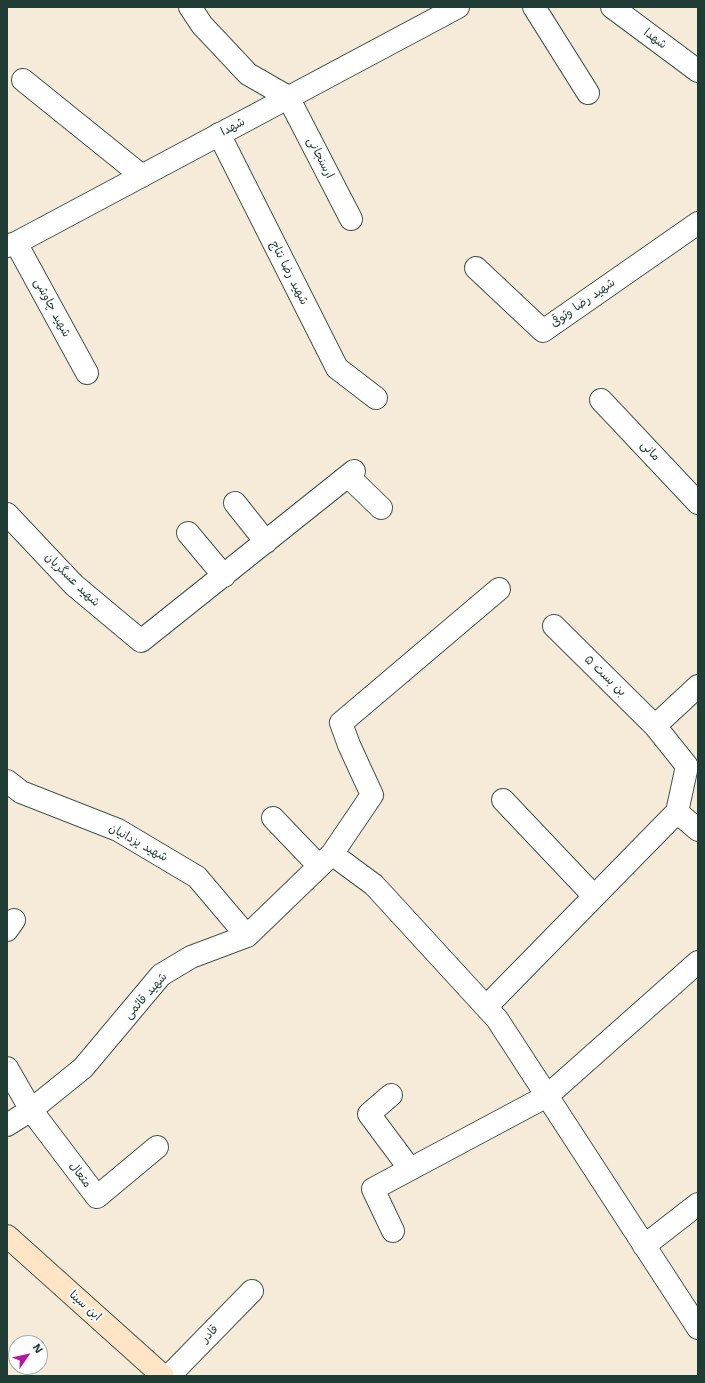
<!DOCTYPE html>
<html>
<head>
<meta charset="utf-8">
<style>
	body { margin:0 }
	#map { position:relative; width:705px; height:1383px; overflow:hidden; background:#f6ebd9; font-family:"Shantell Sans",sans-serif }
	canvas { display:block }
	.frame { position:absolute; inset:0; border:8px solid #1f3d34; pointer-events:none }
	.north { position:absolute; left:8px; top:1335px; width:40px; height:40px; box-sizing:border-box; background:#fff; border:1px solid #a5b1ae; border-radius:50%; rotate:56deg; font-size:11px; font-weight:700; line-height:16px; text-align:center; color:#1f3d34 }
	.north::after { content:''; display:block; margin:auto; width:14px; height:18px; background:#b5179e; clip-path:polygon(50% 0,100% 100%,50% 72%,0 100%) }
</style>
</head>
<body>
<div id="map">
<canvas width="705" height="1383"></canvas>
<div class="frame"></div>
<div class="north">N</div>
</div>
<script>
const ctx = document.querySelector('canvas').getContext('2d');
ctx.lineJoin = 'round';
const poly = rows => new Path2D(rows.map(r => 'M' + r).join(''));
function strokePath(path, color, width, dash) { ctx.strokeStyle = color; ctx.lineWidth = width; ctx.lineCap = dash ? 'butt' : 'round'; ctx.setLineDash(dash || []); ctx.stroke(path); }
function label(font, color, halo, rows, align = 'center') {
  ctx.font = font + ' "Shantell Sans","Playpen Sans Arabic",sans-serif'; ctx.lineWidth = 4; ctx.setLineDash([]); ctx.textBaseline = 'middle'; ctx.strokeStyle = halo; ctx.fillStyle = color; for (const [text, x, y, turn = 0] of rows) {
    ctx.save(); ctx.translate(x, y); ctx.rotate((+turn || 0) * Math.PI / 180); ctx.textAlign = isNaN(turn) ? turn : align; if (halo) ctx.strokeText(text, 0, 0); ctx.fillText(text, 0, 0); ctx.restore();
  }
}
const minor = poly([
	[190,7,202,25,248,74,288,97,351,219],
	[534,7,588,93],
	[612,7,698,71],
	[23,80,142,176],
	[219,134,337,368,376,398],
	[16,243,87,373],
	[7,246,16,243,458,7],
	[476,268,543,331,698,223],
	[601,400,698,503],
	[348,476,381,508],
	[235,503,266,542],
	[7,514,74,585,141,641,354,471],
	[188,533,224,576],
	[655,726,698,686],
	[7,781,21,792,118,830,197,877,247,936],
	[503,800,594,896],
	[677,812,698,830],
	[273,818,319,866],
	[332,854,374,885,497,1019,698,1328],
	[7,930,14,920],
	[486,1007,677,812,687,766,655,726,554,626],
	[7,1068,31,1110,97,1197,157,1147],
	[391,1095,369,1114,410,1169],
	[7,1125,31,1110,83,1068,161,975,191,957,247,936,332,854,372,795,349,745,341,723,499,589],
	[393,1231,373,1189,547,1096,698,962],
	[644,1246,698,1204],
	[169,1376,252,1291]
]);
const secondary = poly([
	[7,1236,163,1376]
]);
strokePath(minor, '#3f574d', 24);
strokePath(secondary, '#3f574d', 24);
strokePath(minor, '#fff', 22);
strokePath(secondary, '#ffe4c6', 22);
label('12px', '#1f3d34', '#fff', [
	["شهدا",655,39,37],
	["شهدا",233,127,-28],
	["ارسنجانی",320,158,63],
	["شهید رضا نتاج",289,273,63],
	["شهید رضا وثوقی",583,303,-35],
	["شهید چاوشی",52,308,62],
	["مانی",650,451,47],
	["شهید عسگریان",72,580,44],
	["بن بست ۵",605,676,44],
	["شهید یزدانیان",138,843,29],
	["شهید قائمی",146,996,-48],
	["متعال",80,1175,53],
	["ابن سینا",85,1306,42],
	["قادر",210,1334,-46]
]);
</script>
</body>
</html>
